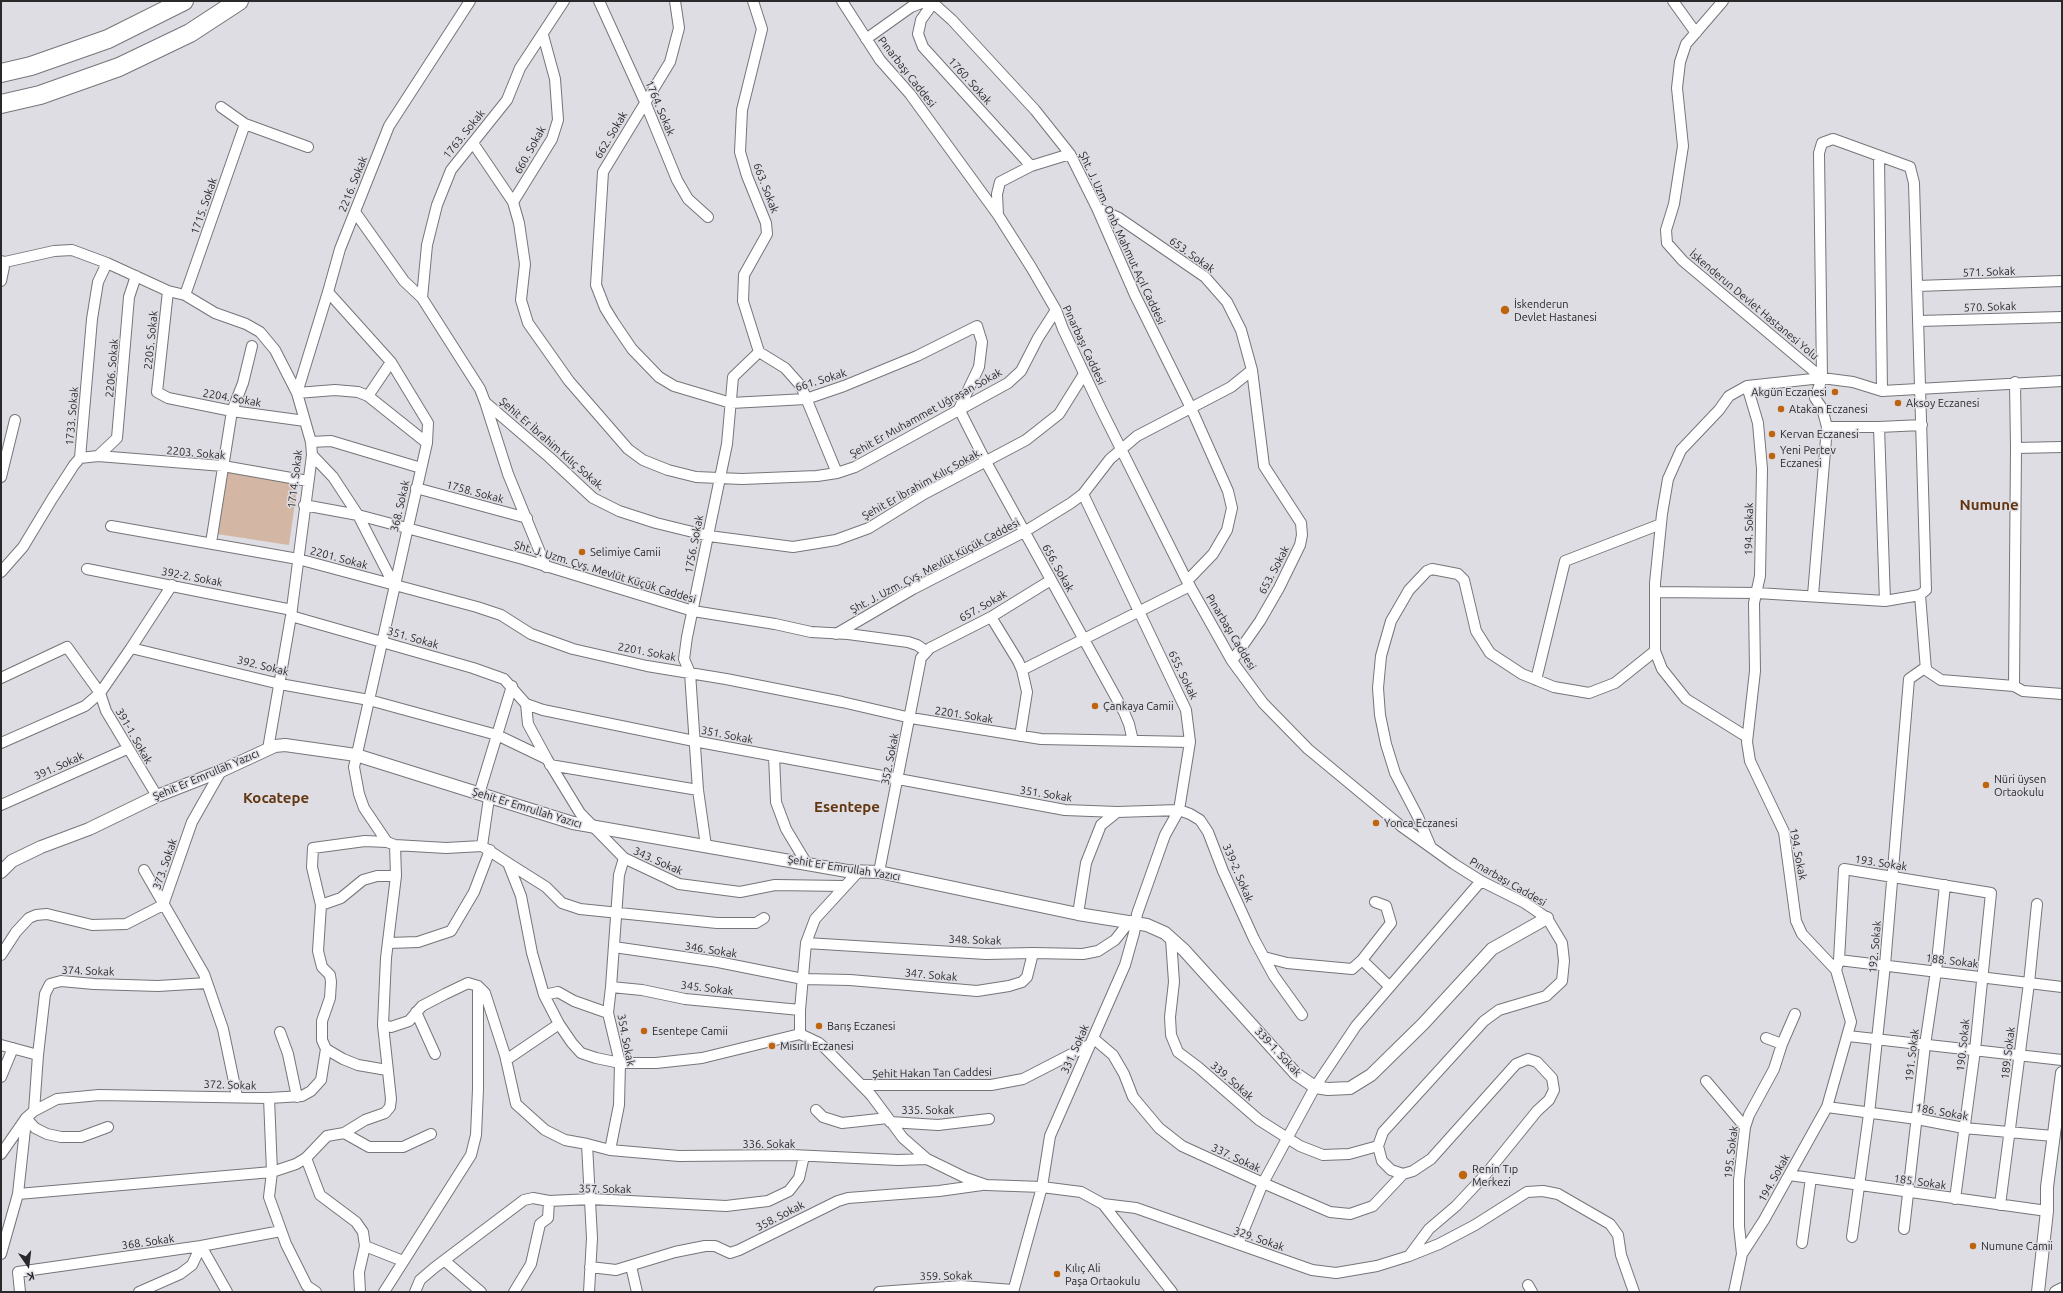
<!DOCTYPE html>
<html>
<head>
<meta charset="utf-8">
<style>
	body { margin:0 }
	#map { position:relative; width:2063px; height:1293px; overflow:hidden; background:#dddde3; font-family:Ubuntu,sans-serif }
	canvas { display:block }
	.frame { position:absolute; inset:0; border:2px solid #29292b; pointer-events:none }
	.north { position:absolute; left:8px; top:1245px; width:40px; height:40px; -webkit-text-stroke:3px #dddde3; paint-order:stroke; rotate:166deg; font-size:11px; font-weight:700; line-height:16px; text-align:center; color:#29292b }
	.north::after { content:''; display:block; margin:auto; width:14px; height:18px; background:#29292b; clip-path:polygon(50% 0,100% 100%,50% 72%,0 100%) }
</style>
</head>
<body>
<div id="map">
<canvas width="2063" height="1293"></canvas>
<div class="frame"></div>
<div class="north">K</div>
</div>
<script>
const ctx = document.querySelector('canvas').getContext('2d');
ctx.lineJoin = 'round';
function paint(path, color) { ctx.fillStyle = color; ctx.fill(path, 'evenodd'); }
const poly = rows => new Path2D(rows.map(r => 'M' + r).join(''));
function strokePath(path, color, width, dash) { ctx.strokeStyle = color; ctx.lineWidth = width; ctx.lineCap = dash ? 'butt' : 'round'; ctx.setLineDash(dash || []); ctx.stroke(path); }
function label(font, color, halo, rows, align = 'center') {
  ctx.font = font + ' Ubuntu,sans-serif'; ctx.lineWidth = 3; ctx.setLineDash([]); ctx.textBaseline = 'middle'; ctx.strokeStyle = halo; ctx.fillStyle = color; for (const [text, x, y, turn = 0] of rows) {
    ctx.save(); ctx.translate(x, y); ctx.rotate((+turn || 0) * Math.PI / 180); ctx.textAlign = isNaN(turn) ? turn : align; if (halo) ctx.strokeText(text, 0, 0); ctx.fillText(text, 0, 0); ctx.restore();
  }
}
paint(poly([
	[226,471,298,482,289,545,217,534]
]), '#d3b6a4');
const minor = poly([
	[599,1,645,102,677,180,688,199,708,217],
	[675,1,679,28,670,62,603,172,596,285,605,308,613,321,632,349,659,377,674,386,731,403,806,399,844,386,917,356,977,326,982,342,979,367,959,409,986,462,1124,712,1129,724,1133,741],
	[753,1,762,29,742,110,740,152,747,176,766,223,767,234,744,275,743,301,759,352,785,368,801,386,837,473],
	[842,1,880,60,910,94,998,215,1031,267,1056,310,1063,329,1101,409,1187,581,1232,661,1263,703,1308,749,1401,826,1454,864,1481,881,1525,903,1547,918,1562,943,1564,961,1562,981,1546,996,1499,1010,1484,1021,1383,1132,1378,1146,1382,1161,1391,1170,1403,1174,1413,1171,1431,1159,1516,1064,1528,1059,1537,1062,1552,1078,1554,1090,1549,1100,1537,1111,1486,1174,1456,1206,1429,1229,1409,1256,1439,1244,1475,1225,1527,1192,1543,1191,1558,1194,1610,1224,1618,1235,1621,1255,1634,1292],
	[1673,1,1696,33],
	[1723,1,1686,44,1680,62,1677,88,1683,146,1674,204,1666,230,1667,243,1683,261,1822,378,1853,382,1882,391,2062,381],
	[933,3,921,20,918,34,923,47,1031,166],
	[866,39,911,7,924,2,933,3,952,20,1035,110,1070,154,1097,208,1135,295,1191,408,1228,491,1232,508,1227,530,1213,554,1187,581],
	[221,107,245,124,308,147],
	[473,143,513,202,519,223,525,264,521,300,528,323,569,381,628,449,643,460,668,470,696,477,742,479,817,476,837,473,855,467,1008,383,1021,371,1038,338,1056,310],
	[1879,156,1882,391],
	[513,202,552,139,558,120,555,79,543,35],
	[1097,208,1119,218,1205,277,1227,302,1241,330,1252,370],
	[355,212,404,281,422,298,480,389,485,402,549,457,593,498,619,511,656,523,709,536,793,547,836,540,869,528,924,494,1026,440,1059,414,1084,374],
	[998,215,997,194,1000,182,1031,166,1070,154],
	[1,261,5,262,54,251,72,250,107,263,168,291,185,295,215,313,246,324,260,332,275,350,297,393,311,442,312,455,291,616,268,749],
	[1,281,5,262],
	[1917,286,2062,281],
	[168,291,157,392,168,398,232,411,305,421],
	[328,292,391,362,428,423,427,443,354,767,359,794,364,808,387,842,395,845,446,848,482,846,508,863,521,896,532,953,544,995,559,1024,572,1043,581,1053,596,1058,620,1063,656,1063,702,1058,800,1034,819,1043,826,1049,871,1095,903,1138,927,1159,966,1178,986,1185,1042,1187,1081,1192,1103,1204,1172,1292],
	[185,295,245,124],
	[422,298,427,245,437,205,451,170,507,100,520,68,564,1],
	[1919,321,2062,317],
	[2015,382,2016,448,2014,686,2023,691,2062,694],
	[368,396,391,362],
	[485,402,508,474,546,567],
	[1827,427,1879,427,1922,425],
	[1879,427,1885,601],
	[311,442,331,441,421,468],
	[427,443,368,396,358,392,335,390,297,393,328,292,340,249,389,126,470,1],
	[2016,448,2062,447],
	[312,455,333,477,358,515,394,585],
	[98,456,117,438,129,297,136,276],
	[80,458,98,456,223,466,308,481],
	[1,477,15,420],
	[416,488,527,518],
	[304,505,358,515,523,559,693,611,775,624,811,632,848,634,908,642,917,645,926,651],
	[111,526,298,559,477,607,501,615,531,634,573,649,647,666,726,679,842,702,911,718,1041,739,1190,742],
	[211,543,232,411,243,383,252,346],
	[87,569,292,610],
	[1,572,23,547,52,499,74,465,80,458,92,319,98,282,107,263],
	[1655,592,1757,593,1885,601,1920,595,1926,590,1914,183,1910,167,1833,139,1822,143,1819,153,1822,378,1815,398,1822,408,1827,427,1813,595],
	[1920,595,1926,670,1941,680,2014,686],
	[291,616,473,668,504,679,526,704,543,710,694,741,1065,810,1117,812,1179,810,1190,814,1200,820,1208,832,1223,871,1254,939,1274,976,1302,1015],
	[991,617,1018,661,1022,670,1027,692,1020,736],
	[836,634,913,589,1024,532,1071,503,1083,494,1110,459,1137,436,1231,387,1252,370,1264,466,1301,523,1302,535,1300,545,1279,588,1260,621,1232,661],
	[131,648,172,585],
	[1022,670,1190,586],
	[1,678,67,647,100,693,106,711,157,796],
	[1536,680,1565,561,1661,524],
	[526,704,528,724,547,759,580,813,624,858,679,884,740,892,775,885,843,886],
	[1747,737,1686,699,1662,669,1655,651,1655,583,1662,514,1668,479,1681,450,1719,410,1729,396,1747,386,1822,378],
	[1,743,85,706,100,693,131,648,280,684,369,700,497,735,547,759],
	[774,756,776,802,786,829,807,864],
	[550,765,698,790],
	[479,794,512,686],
	[1,805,127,749],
	[1430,845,1418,817,1395,773,1386,744,1380,715,1378,688,1381,656,1391,621,1409,590,1427,571,1432,569,1458,574,1464,580,1476,631,1490,653,1522,674,1554,687,1589,693,1615,683,1655,651],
	[482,846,489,798],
	[706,846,698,790,690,673,684,659,687,637,727,444,733,377,759,352],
	[508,863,546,887,562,903,580,909,717,923,756,923,764,918],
	[144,870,204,974,223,1029,237,1096],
	[879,872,921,658,930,648,991,617,1051,580],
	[321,905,341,898,363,880,377,876,396,876],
	[1078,914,1086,863,1101,825,1117,812],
	[1171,939,1174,982,1170,1017,1171,1035,1178,1052,1198,1067,1259,1120,1300,1146,1323,1155,1349,1154,1378,1146],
	[389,943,418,942,451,931,474,892,490,850],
	[806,943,986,954,1033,953,1083,954,1098,951,1115,940,1130,921],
	[614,947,718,962,803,979,850,980,977,991,1009,986,1022,982,1027,977,1033,953],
	[1,955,16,932,29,918,36,915,47,914,92,925,126,924,163,905,192,822,221,771],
	[1264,957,1287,963,1352,969,1362,960,1391,923,1386,906,1375,902],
	[1362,960,1389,986],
	[1839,960,2062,987],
	[1836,970,1839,960,1844,869,1991,893,1975,1050,1955,1199],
	[611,987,642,990,685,999,800,1010],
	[544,995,558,992,574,1001,608,1013],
	[416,1012,435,1054],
	[383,1025,391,1027,409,1021,422,1006,445,994,468,983,478,986,485,993,505,1055,516,1104,545,1130,565,1140,587,1144],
	[280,1032,288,1054,297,1097],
	[800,1034,800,1010,806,943,815,919,858,872],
	[1848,1036,2062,1060],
	[1093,1038,1113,1055,1124,1074,1133,1097,1159,1128,1182,1146,1263,1183,1330,1212,1350,1214,1373,1206,1403,1174],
	[1766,1038,1782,1044],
	[1,1045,38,1055],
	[326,1049,343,1059,358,1065,387,1070],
	[506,1060,559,1024],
	[1,1077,13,1048],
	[1706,1081,1745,1127],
	[862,1085,991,1085,1023,1079,1089,1045],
	[269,1098,302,1096,311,1091,321,1080,326,1049,322,1040,322,1021,330,998,331,982,330,975,322,967,318,951,321,905,312,867,313,848,365,841,387,842],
	[1827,1107,1917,1119,1964,1128,2053,1136],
	[816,1110,823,1117,842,1123,888,1118],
	[34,1111,38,1055,45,994,50,984,61,981,94,984,158,986,207,983],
	[26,1118,35,1128,47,1134,61,1137,81,1137,108,1127],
	[890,1122,938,1125,989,1119],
	[344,1133,369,1147,403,1147,431,1134],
	[610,1150,679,1156,792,1155,898,1160,927,1159],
	[1,1154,26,1118,34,1111,57,1099,99,1095,269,1098,272,1172,269,1197,286,1244,307,1286,316,1292],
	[306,1158,320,1195,356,1222,363,1232,365,1246,359,1272,360,1292],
	[1789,1175,2047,1211],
	[18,1194,272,1172,296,1164,306,1158,327,1136,344,1133,365,1120,385,1113,390,1107,391,1099,383,1025,386,958,396,876,395,845],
	[1103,1204,1136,1208,1312,1270,1336,1273,1377,1266,1409,1256],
	[2000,1205,2029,983,2037,904],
	[1904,1229,1925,1045,1936,971,1945,885],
	[1852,1237,1869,1114,1885,965,1909,679,1926,667],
	[1802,1243,1811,1178],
	[1238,1244,1263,1183,1315,1087,1356,1026,1481,881],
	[201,1246,227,1292],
	[365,1246,403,1261],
	[1,1254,18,1194,26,1120],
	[1742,1254,1739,1226,1739,1180,1745,1127,1749,1115,1774,1069,1782,1044,1795,1014],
	[445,1261,481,1292],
	[631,1266,637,1292],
	[590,1267,616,1270,675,1252,705,1246,715,1246,730,1253,739,1250,838,1201,848,1198,939,1191,982,1185],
	[1528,1285,1532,1292],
	[20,1292,18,1272,201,1246,281,1231],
	[139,1292,180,1274,192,1265,201,1246],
	[384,1292,471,1155,476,1135,478,1089,478,986],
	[415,1292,420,1280,434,1268,524,1200,533,1198,549,1201,591,1199,726,1206,768,1201,789,1191,799,1178,804,1156],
	[514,1292,531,1264,540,1224,548,1218,549,1201],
	[589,1292,592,1238,587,1144,610,1150,619,1105,620,1063,608,1013,611,987,619,875,624,858],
	[879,1292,961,1286,1013,1290],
	[1013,1292,1042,1187,1050,1136,1125,965,1134,933,1137,914,1165,835,1179,810,1190,742,1186,710,1083,494],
	[1734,1292,1742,1254,1764,1220,1827,1107,1851,1022,1836,970,1802,934,1796,921,1784,832,1750,761,1747,742,1755,671,1754,603,1760,576,1762,469,1758,423,1747,386]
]);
const tertiary = poly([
	[1,872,12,861,41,847,89,829,157,796,221,771,275,746,285,745,356,755,573,823,847,871,879,872,1078,914,1147,925,1165,933,1184,950,1296,1074,1315,1087,1328,1089,1350,1088,1371,1075,1423,1024,1492,949,1547,918],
	[2038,1292,2047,1211,2047,1187,2062,1073],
	[2056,1292,2062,1289]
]);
const motorway = poly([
	[1,73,31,66,108,39,184,1],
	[1,104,40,95,119,67,190,33,239,1]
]);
strokePath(minor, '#75757a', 12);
strokePath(tertiary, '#75757a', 14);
strokePath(motorway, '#75757a', 20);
strokePath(minor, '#fff', 10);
strokePath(tertiary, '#fff', 12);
strokePath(motorway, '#fff', 18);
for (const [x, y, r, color] of [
	[1505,310,5,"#bf640e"],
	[1835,392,4,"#bf640e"],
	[1898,403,4,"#bf640e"],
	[1781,409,4,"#bf640e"],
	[1772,434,4,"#bf640e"],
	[1772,456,4,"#bf640e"],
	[582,552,4,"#bf640e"],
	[1095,706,4,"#bf640e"],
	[1986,785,4,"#bf640e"],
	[1376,823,4,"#bf640e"],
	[819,1026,4,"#bf640e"],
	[644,1031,4,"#bf640e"],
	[772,1046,4,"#bf640e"],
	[1463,1175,5,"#bf640e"],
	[1973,1246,4,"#bf640e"],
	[1057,1274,4,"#bf640e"]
]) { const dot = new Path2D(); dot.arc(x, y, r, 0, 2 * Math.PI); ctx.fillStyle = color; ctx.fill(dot); strokePath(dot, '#dddde3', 1.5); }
label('11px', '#29292b', '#dddde3', [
	["Pınarbaşı Caddesi",907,72,52],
	["1760. Sokak",970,81,48],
	["1764. Sokak",660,108,67],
	["1763. Sokak",464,134,-51],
	["662. Sokak",611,135,-59],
	["660. Sokak",530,150,-61],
	["2216. Sokak",353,184,-68],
	["663. Sokak",766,188,69],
	["1715. Sokak",204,206,-71],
	["Şht. J. Uzm. Onb. Mahmut Açıl Caddesi",1122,238,65],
	["653. Sokak",1192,255,36],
	["571. Sokak",1989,272,-2],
	["İskenderun Devlet Hastanesi Yolu",1754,305,40],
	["570. Sokak",1990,307,-2],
	["2205. Sokak",151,340,-84],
	["Pınarbaşı Caddesi",1084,345,65],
	["2206. Sokak",112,368,-85],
	["661. Sokak",821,380,-17],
	["2204. Sokak",232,398,10],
	["Şehit Er Muhammet Uğraşan Sokak",926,413,-29],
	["1733. Sokak",72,416,-85],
	["Şehit Er İbrahim Kılıç Sokak.",552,444,41],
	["2203. Sokak",196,453,5],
	["1714. Sokak",295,479,-83],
	["Şehit Er İbrahim Kılıç Sokak.",922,484,-29],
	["1758. Sokak",475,492,15],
	["368. Sokak",400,506,-77],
	["194. Sokak",1749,529,-89],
	["1756. Sokak",694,544,-79],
	["2201. Sokak",339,558,15],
	["Şht. J. Uzm. Çvş. Mevlüt Küçük Caddesi",935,566,-28],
	["656. Sokak",1058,568,61],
	["653. Sokak",1274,570,-62],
	["Şht. J. Uzm. Çvş. Mevlüt Küçük Caddesi",605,572,17],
	["392-2. Sokak",192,577,11],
	["657. Sokak",983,606,-29],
	["Pınarbaşı Caddesi",1231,632,59],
	["351. Sokak",413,638,16],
	["2201. Sokak",647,652,11],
	["392. Sokak",263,666,14],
	["655. Sokak",1183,675,64],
	["2201. Sokak",964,715,9],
	["351. Sokak",727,735,11],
	["391-1. Sokak",134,736,60],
	["352. Sokak",890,759,-79],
	["391. Sokak",59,766,-24],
	["Şehit Er Emrullah Yazıcı",206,775,-23],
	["351. Sokak",1046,794,9],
	["Şehit Er Emrullah Yazıcı",527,808,17],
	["194. Sokak",1798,854,79],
	["343. Sokak",658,861,24],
	["193. Sokak",1881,863,9],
	["373. Sokak",165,864,-71],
	["Şehit Er Emrullah Yazıcı",844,868,9],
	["339-2. Sokak",1238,873,67],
	["Pınarbaşı Caddesi",1508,882,30],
	["348. Sokak",975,940,2],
	["192. Sokak",1875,947,-85],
	["346. Sokak",711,950,9],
	["188. Sokak",1952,961,7],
	["374. Sokak",88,971,2],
	["347. Sokak",931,975,5],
	["345. Sokak",707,988,7],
	["354. Sokak",626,1040,79],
	["190. Sokak",1963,1045,-84],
	["331. Sokak",1075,1049,-66],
	["339-1. Sokak",1278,1052,47],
	["189. Sokak",2008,1053,-83],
	["191. Sokak",1912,1055,-83],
	["Şehit Hakan Tan Caddesi",932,1073,-1],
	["339. Sokak",1232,1081,41],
	["372. Sokak",230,1085,2],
	["335. Sokak",928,1110],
	["186. Sokak",1942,1112,10],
	["336. Sokak",769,1144],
	["195. Sokak",1731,1152,-83],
	["337. Sokak",1236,1158,25],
	["194. Sokak",1774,1178,-61],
	["185. Sokak",1920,1182,8],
	["357. Sokak",605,1189,1],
	["358. Sokak",780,1216,-27],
	["329. Sokak",1259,1239,19],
	["368. Sokak",148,1242,-8],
	["359. Sokak",946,1276,-1]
]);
label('11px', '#29292b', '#dddde3', [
	["İskenderun",1514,304],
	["Devlet Hastanesi",1514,317],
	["Akgün Eczanesi",1827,392,"right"],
	["Aksoy Eczanesi",1906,403],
	["Atakan Eczanesi",1789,409],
	["Kervan Eczanesi",1780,434],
	["Yeni Pertev",1780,450],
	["Eczanesi",1780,463],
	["Selimiye Camii",590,552],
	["Çankaya Camii",1103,706],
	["Nüri üysen",1994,779],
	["Ortaokulu",1994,792],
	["Yonca Eczanesi",1384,823],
	["Barış Eczanesi",827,1026],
	["Esentepe Camii",652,1031],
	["Mısırlı Eczanesi",780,1046],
	["Renin Tıp",1472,1169],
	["Merkezi",1472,1182],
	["Numune Camii",1981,1246],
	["Kılıç Ali",1065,1268],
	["Paşa Ortaokulu",1065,1281]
], 'left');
label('bold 15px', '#633612', '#dddde3', [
	["Numune",1989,505],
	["Kocatepe",276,798],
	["Esentepe",847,807]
]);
</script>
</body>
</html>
